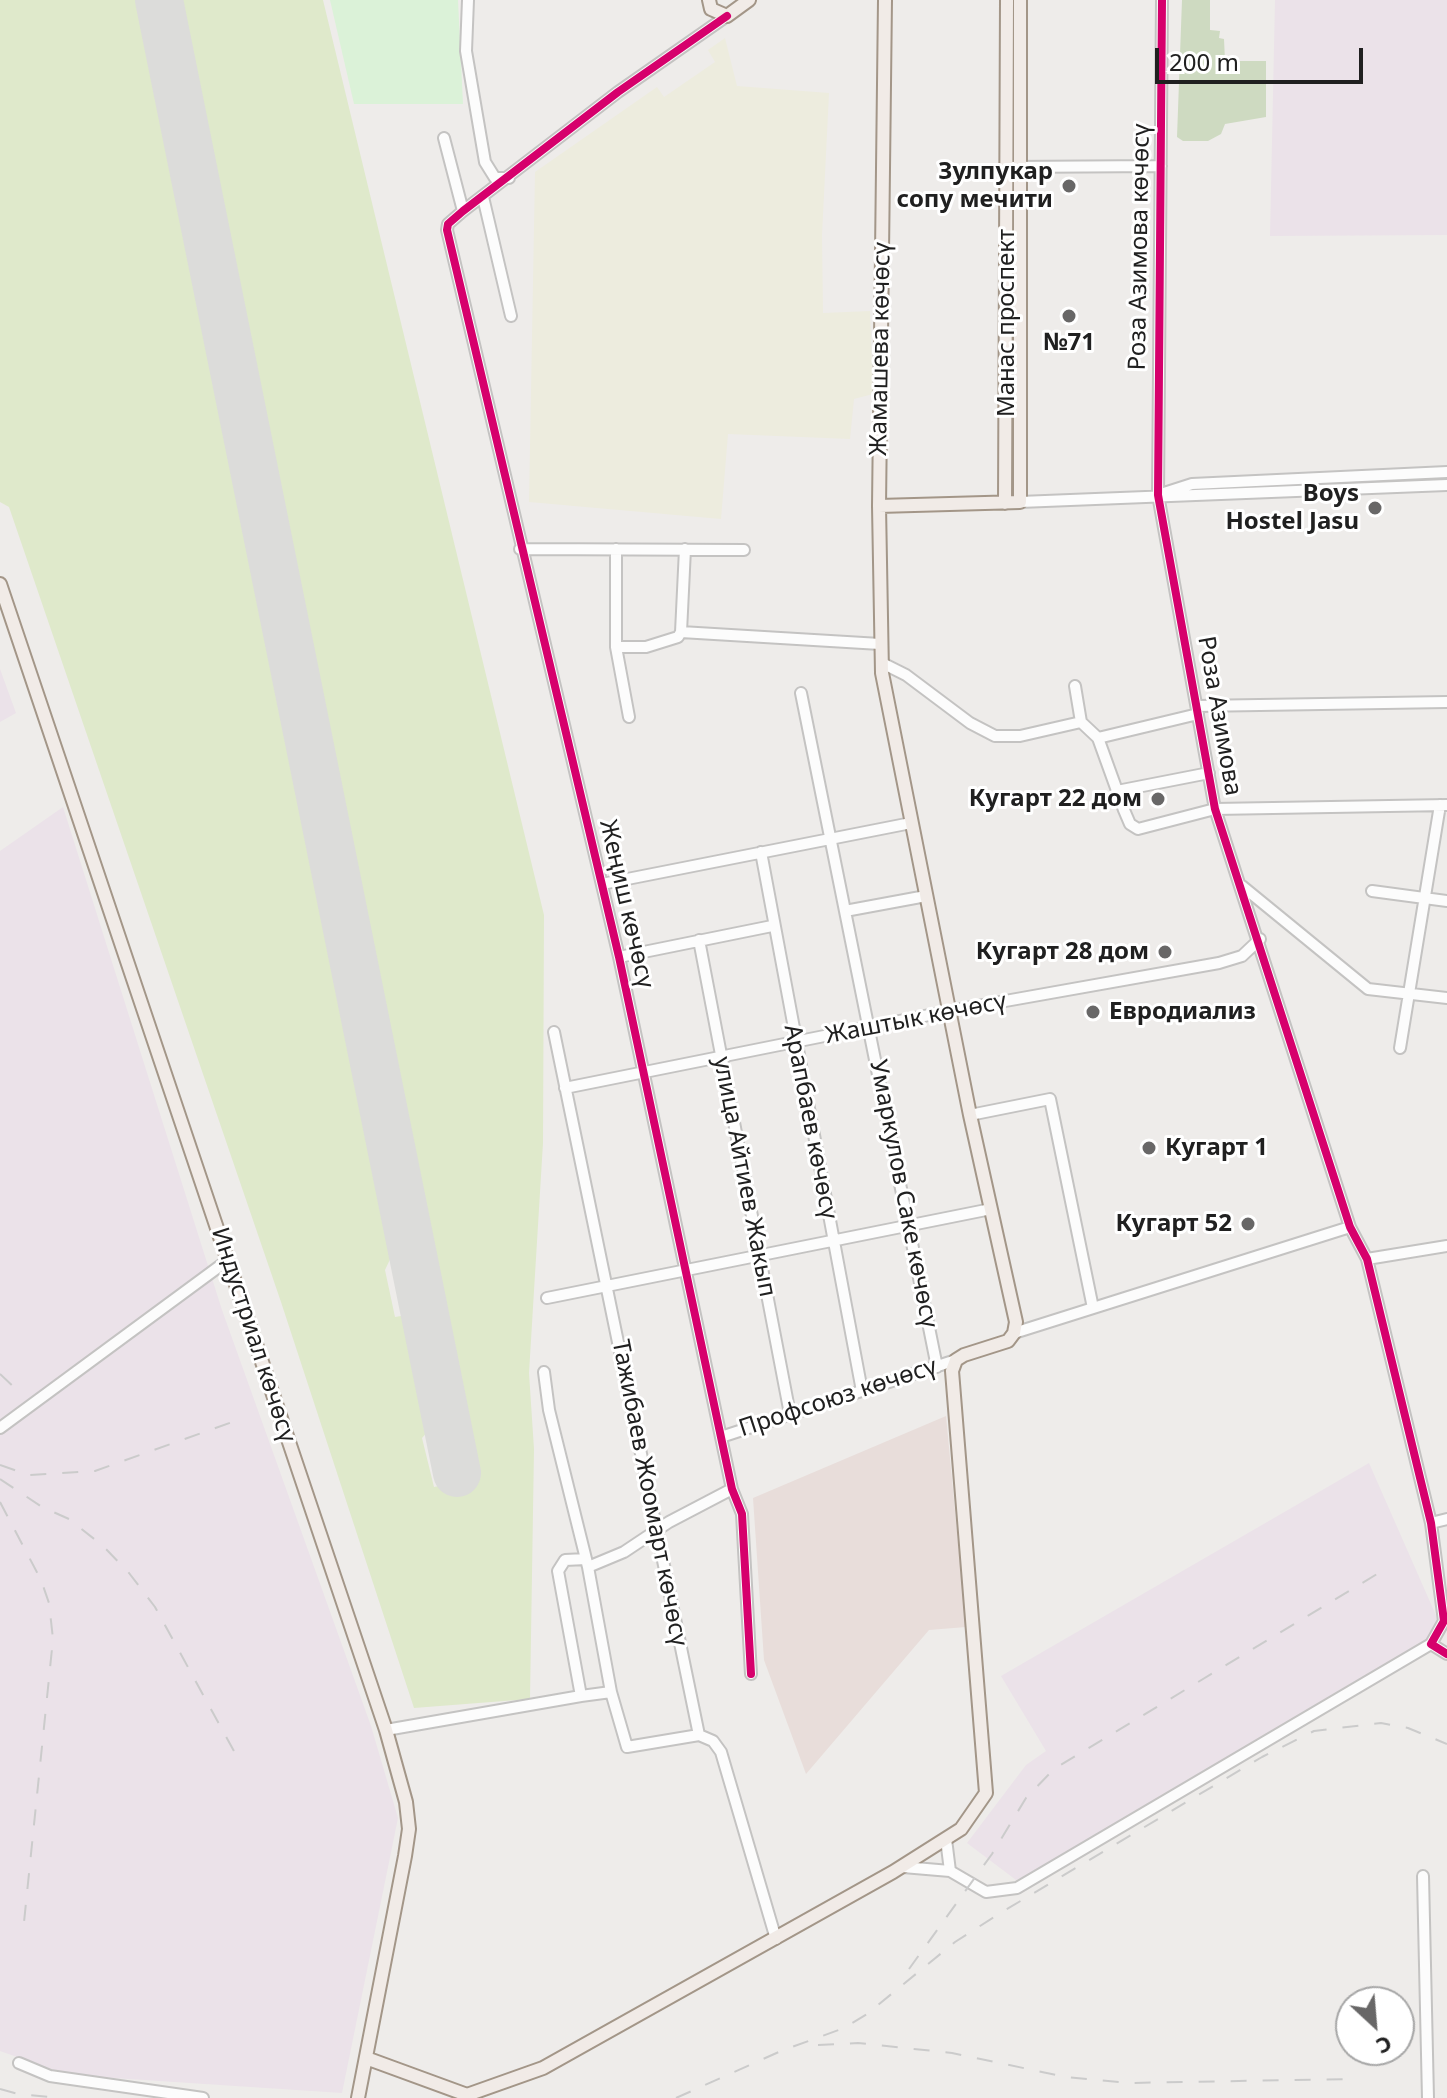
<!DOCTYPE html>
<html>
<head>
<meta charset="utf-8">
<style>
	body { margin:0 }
	#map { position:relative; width:1447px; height:2098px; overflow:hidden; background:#eeecea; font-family:"Noto Sans",sans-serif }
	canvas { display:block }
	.north { position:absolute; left:1335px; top:1986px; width:80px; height:80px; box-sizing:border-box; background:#fff; border:2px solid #a6a6a6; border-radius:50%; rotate:154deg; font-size:22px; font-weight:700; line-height:32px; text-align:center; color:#202020 }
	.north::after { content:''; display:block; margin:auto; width:28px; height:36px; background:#686767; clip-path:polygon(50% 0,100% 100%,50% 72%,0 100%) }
	.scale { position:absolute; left:1155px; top:48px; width:208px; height:36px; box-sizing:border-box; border:4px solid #202020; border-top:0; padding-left:10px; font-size:24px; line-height:28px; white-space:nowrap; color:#202020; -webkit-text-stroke:6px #fff; paint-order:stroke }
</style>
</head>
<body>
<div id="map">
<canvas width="1447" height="2098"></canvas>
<div class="north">С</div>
<div class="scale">200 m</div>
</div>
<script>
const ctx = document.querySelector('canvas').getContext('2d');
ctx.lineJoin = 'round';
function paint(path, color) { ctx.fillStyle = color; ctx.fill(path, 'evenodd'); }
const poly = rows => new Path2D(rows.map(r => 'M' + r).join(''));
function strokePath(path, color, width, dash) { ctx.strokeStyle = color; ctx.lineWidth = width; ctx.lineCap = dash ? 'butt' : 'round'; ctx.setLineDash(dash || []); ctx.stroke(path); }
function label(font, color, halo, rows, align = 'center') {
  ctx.font = font + ' "Noto Sans",sans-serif'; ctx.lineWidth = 6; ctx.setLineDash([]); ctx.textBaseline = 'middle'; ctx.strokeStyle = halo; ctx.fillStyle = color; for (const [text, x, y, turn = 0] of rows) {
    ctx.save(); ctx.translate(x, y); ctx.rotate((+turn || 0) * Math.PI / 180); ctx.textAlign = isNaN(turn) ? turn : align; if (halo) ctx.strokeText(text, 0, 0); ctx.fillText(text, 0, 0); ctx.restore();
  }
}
paint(poly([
	[1275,0,1447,0,1447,235,1270,236],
	[0,669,16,713,0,722],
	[63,807,222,1310,371,1726,398,1818,342,2093,68,2075,0,2051,0,851],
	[1369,1463,1438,1620,1430,1639,1024,1877,1016,1880,967,1843,1026,1765,1046,1751,1001,1676]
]), '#ebe2e9');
paint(poly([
	[946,1416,966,1627,929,1630,806,1774,764,1660,753,1498]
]), '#e8ddda');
paint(poly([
	[725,38,737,86,829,93,822,235,823,313,870,311,873,394,854,399,850,439,728,434,721,519,529,502,535,172,657,87,664,97,715,62,708,50]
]), '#edecde');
paint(poly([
	[0,0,140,0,394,1251,385,1270,395,1317,407,1315,430,1429,422,1438,434,1487,476,1478,178,0,323,0,544,915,543,1143,529,1373,534,1449,530,1699,414,1708,281,1302,9,507,0,502]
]), '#dfe9cb');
paint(poly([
	[1182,0,1210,0,1210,30,1220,31,1219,38,1224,39,1225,61,1266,61,1266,117,1225,124,1221,134,1208,141,1183,141,1177,137]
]), '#cedac1');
paint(poly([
	[330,0,458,0,463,104,354,104]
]), '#dbf2d8');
strokePath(poly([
	[159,0,457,1473]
]), '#dcdcda', 48);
const minor = poly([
	[468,0,466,51,485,162,495,178,509,178],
	[1162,0,1158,495,1215,809,1350,1227,1367,1259,1431,1523,1444,1621,1431,1644,1447,1654],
	[727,16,618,92,463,211,448,224,447,230,619,957,732,1489,742,1514,751,1674],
	[444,138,463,211],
	[1008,167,1161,166],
	[483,197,511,316],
	[1164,493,1192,484,1447,472],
	[1020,502,1447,485],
	[520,549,744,550],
	[616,549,616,647],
	[681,632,685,549],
	[882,663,906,675,970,723,995,736,1020,736,1081,722,1098,738,1124,810,1130,824,1138,829,1215,809,1447,805],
	[1075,686,1081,722],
	[801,693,937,1367],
	[1197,706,1447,702],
	[629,717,616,647,646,647,678,637,681,632,880,644],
	[1098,738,1198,714],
	[1117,791,1209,773],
	[761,852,862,1391],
	[602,884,911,823],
	[1242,886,1368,989,1447,998],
	[1372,891,1447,901],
	[845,911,926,896],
	[699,940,790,1414],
	[619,957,772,926],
	[554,1032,699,1735,713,1741,721,1752,776,1939],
	[1400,1048,1440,805],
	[565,1088,949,1011,1219,963,1242,956,1260,939],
	[970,1115,1050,1099,1093,1308],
	[1367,1259,1447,1246],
	[547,1298,991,1209],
	[1014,1333,1350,1227],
	[544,1372,549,1410,588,1567,611,1692,581,1696],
	[0,1428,228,1260],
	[721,1437,956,1360],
	[1431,1523,1447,1519],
	[588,1567,624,1552,669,1522,732,1489],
	[611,1692,627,1747,699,1735],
	[386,1730,581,1696,558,1571,565,1560,586,1559],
	[903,1867,950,1871,946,1839],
	[950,1871,986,1892,1017,1888,1431,1644],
	[1423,1876,1428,2098],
	[19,2063,50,2076,203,2098]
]);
const major = poly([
	[709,0,711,9,727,16,749,0],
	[1005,503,1007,0],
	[879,506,1020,502,1020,0],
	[0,584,386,1730,406,1802,409,1829,405,1856,358,2098],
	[366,2058,467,2095,543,2068,893,1872,961,1829,986,1793,952,1371,956,1360,964,1355,1008,1341,1014,1333,1016,1322,970,1115,882,673,879,506,885,0]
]);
strokePath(minor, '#c4c3c2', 14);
strokePath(major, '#a39688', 16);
strokePath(minor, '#fcfcfc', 10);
strokePath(major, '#f1ebe7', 12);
strokePath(poly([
	[0,1374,15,1388],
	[0,1465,29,1475,95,1471,238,1420],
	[0,1479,42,1507,69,1519,103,1546,129,1573,155,1607,241,1764],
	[0,1502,41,1580,49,1603,53,1639,23,1932],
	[909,1969,992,1854,1026,1798,1054,1769,1382,1571],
	[818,2045,858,2043,952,2053,1066,2077,1128,2083,1351,2079],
	[0,2089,18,2094,59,2098],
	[676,2098,781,2051,844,2028,867,2014,955,1942,1002,1912,1262,1757,1314,1731,1381,1723,1408,1728,1447,1744]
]), '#cbcbcb', 2, [16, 16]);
strokePath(poly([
	[1162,0,1158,495,1215,809,1350,1227,1367,1259,1431,1523,1444,1621,1431,1644,1447,1654],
	[727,16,618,92,463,211,448,224,447,230,619,957,732,1489,742,1514,751,1674]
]), '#d6006c', 8);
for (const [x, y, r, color] of [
	[1069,186,8,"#686767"],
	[1069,316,8,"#686767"],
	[1375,508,8,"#686767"],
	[1158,799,8,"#686767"],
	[1165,952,8,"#686767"],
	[1093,1012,8,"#686767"],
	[1149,1148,8,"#686767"],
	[1248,1224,8,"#686767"]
]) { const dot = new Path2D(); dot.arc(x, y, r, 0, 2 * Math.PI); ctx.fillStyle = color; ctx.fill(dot); strokePath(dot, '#fff', 3); }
label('bold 24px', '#202020', '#fff', [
	["Зулпукар",1053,172],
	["сопу мечити",1053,200],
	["№71",1069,343,"center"],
	["Boys",1359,494],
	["Hostel Jasu",1359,522],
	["Кугарт 22 дом",1142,799],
	["Кугарт 28 дом",1149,952],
	["Евродиализ",1109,1012,"left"],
	["Кугарт 1",1165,1148,"left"],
	["Кугарт 52",1232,1224]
], 'right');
label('24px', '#202020', '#fff', [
	["Роза Азимова көчөсү",1140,247,-89],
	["Манас проспект",1007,323,-90],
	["Жамашева көчөсү",881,349,-89],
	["Роза Азимова",1219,716,80],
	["Жеңиш көчөсү",626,904,77],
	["Жаштык көчөсү",916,1019,-11],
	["Арапбаев көчөсү",810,1122,79],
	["улица Айтиев Жакып",744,1177,79],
	["Умаркулов Саке көчөсү",903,1194,79],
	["Индустриал көчөсү",253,1335,72],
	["Профсоюз көчөсү",838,1398,-18],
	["Тажибаев Жоомарт көчөсү",649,1493,79]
]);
</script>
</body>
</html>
